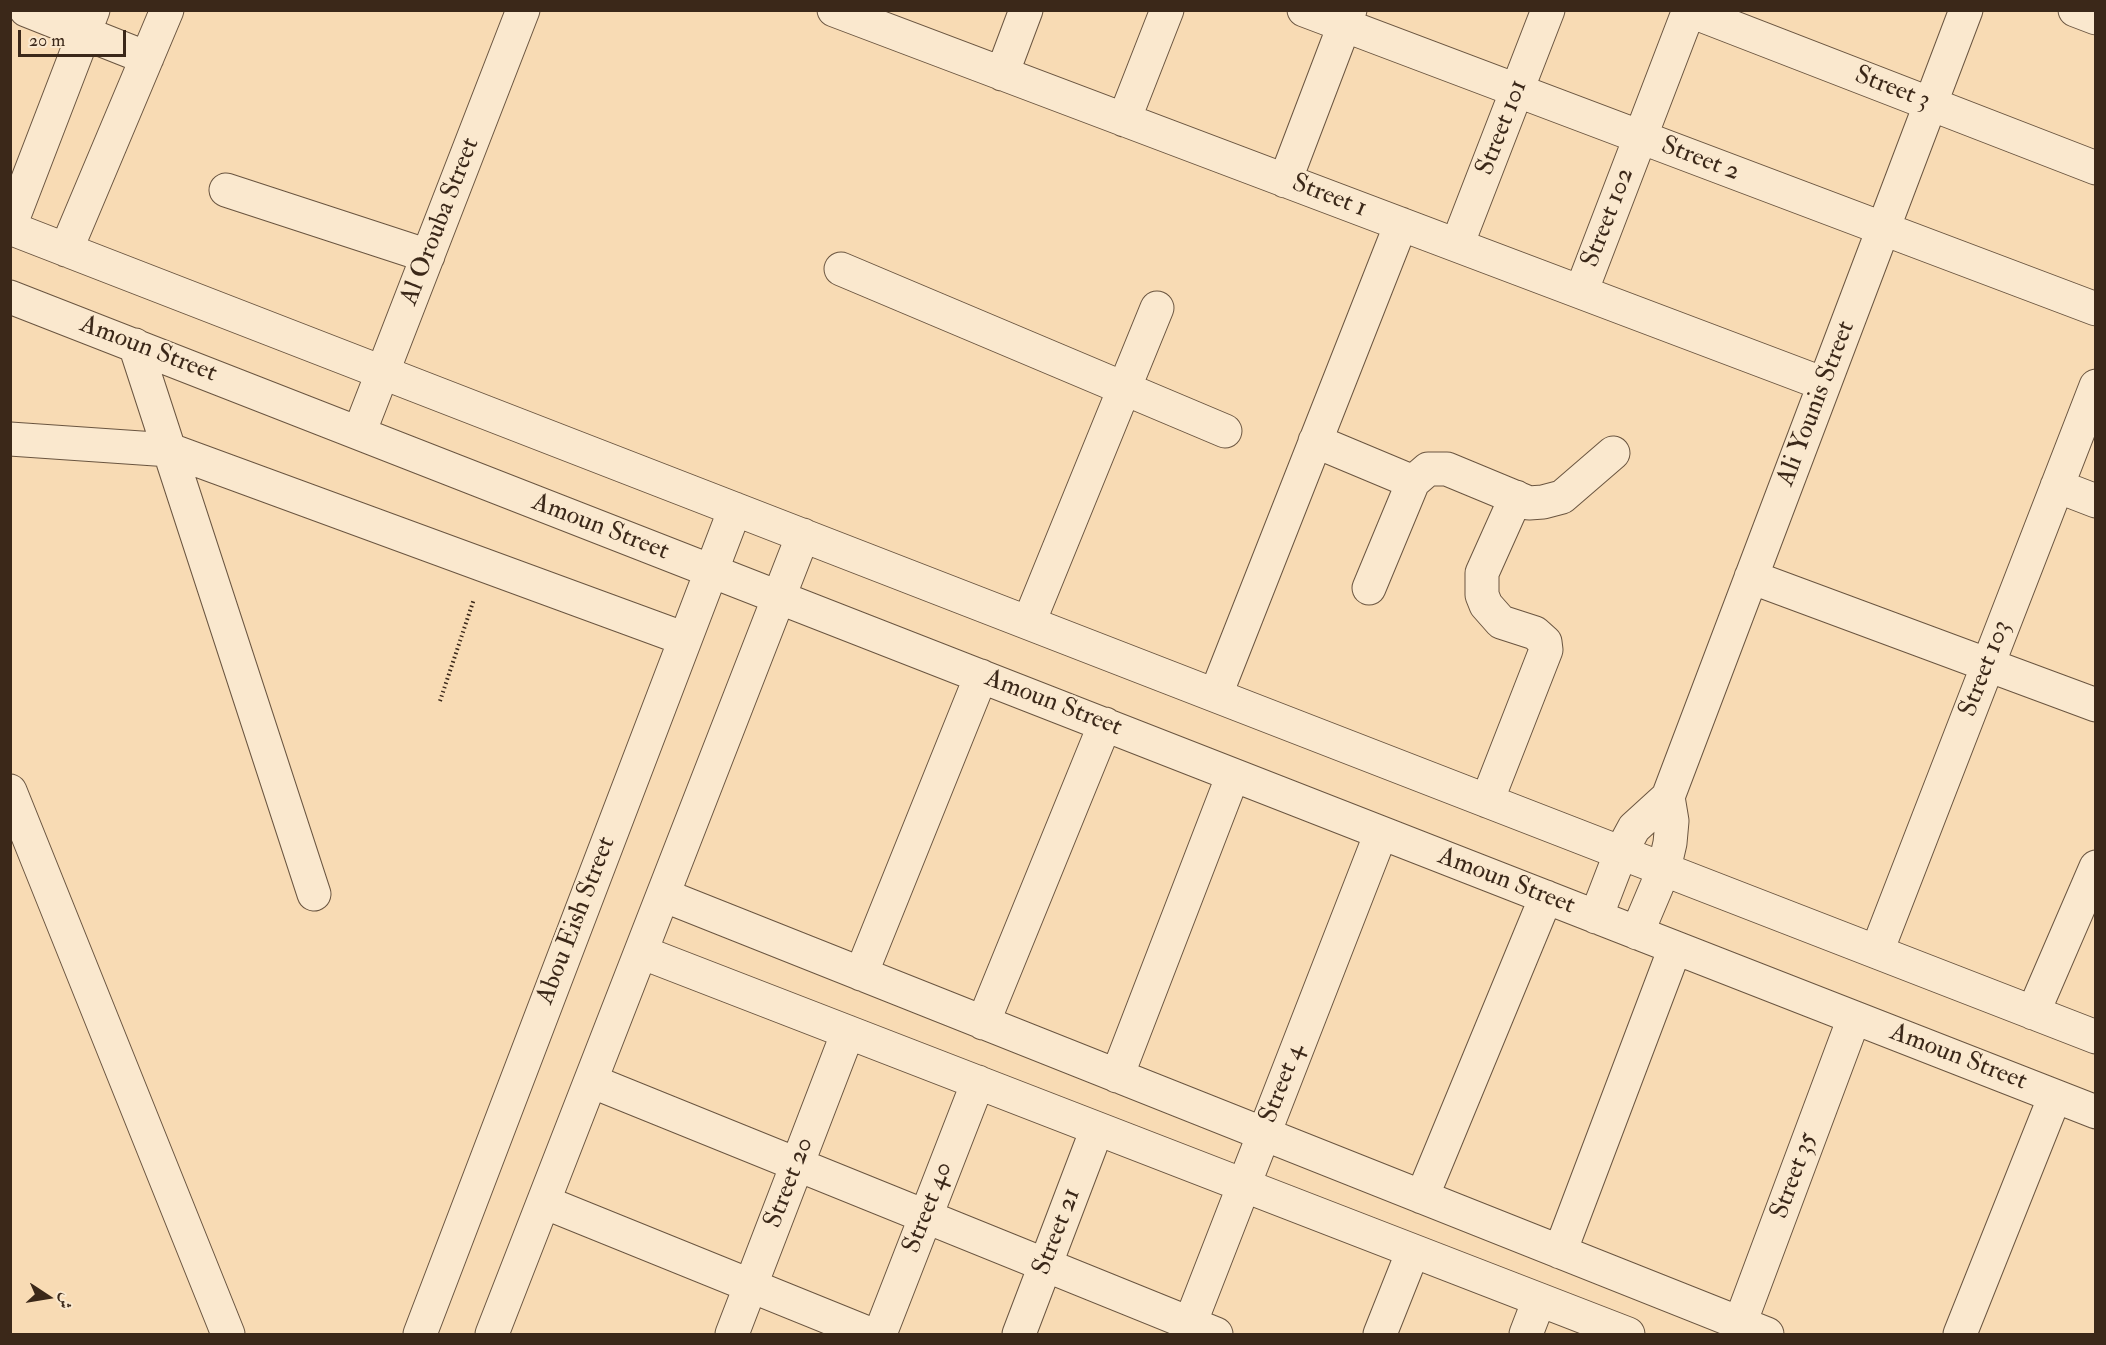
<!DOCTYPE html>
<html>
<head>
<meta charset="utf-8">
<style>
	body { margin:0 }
	#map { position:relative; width:2106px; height:1345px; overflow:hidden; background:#f8dbb4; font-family:"IM FELL Double Pica",Amiri,serif }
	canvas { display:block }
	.frame { position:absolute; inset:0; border:12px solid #3b2819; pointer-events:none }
	.north { position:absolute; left:18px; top:1267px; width:60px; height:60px; -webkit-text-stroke:4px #fae8ce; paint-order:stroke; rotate:102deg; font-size:16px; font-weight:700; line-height:24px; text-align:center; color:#3b2819 }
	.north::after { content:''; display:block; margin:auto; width:21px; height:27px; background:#3b2819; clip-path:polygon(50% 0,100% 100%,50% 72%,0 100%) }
	.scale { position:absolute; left:18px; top:30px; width:108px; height:27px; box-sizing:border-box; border:3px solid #3b2819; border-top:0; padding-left:8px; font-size:18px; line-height:21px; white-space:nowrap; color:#3b2819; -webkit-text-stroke:4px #fae8ce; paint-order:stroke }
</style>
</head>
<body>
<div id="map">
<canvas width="2106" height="1345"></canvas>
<div class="frame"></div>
<div class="north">ش</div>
<div class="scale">20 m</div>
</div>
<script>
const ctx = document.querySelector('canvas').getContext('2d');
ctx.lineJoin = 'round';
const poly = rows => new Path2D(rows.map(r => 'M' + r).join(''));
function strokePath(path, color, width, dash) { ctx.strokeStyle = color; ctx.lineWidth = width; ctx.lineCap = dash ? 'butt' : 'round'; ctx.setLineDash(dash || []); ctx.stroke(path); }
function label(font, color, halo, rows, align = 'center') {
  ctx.font = font + ' "IM FELL Double Pica",serif'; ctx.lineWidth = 5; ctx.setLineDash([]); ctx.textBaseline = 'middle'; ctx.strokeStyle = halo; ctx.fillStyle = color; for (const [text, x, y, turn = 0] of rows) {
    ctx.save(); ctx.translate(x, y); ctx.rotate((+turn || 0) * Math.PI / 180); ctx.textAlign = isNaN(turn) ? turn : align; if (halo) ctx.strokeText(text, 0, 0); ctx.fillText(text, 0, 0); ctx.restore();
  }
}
const minor = poly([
	[26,10,147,58],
	[834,10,1824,384],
	[1304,10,2096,309],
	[1688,10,2096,168],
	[2075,10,2096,18],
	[1002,74,1026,10],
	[1124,120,1167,10],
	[1285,181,1350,10],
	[226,190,428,256],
	[10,226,93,10],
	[10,228,2096,1037],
	[1457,245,1548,10],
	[66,250,167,10],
	[841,269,1225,431],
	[1581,292,1689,10],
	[10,297,2096,1112],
	[135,345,314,894],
	[359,433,523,10],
	[10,439,170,450,685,639],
	[1315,441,1413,482],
	[2057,486,2096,501],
	[1751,577,2096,705],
	[1369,588,1413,482,1428,469,1447,469,1529,503,1543,502,1562,497,1613,453],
	[1029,622,1157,308],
	[1216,694,1401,224],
	[10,791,228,1334],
	[1487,801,1546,650,1545,642,1535,633,1501,622,1486,605,1482,595,1482,573,1516,497],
	[663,895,1767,1334],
	[1596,917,1621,852,1634,828,1668,797,1966,10],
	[1637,933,1664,869,1670,843,1672,821,1668,797],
	[1877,951,2096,386],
	[641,952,1628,1334],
	[861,974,981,676],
	[2033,1013,2096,867],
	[983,1023,1105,724],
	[1117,1076,1233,775],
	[591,1081,1216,1334],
	[1422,1197,1546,897],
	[544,1202,870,1334],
	[1560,1252,1675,948],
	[420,1334,735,509],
	[492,1334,803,535],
	[732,1334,848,1032],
	[880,1334,978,1082],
	[1019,1334,1097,1129],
	[1186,1334,1381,833],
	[1380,1334,1413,1251],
	[1526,1334,1539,1300],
	[1736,1334,1854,1018],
	[1960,1334,2055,1096]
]);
strokePath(minor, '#6a5540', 35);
strokePath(poly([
	[440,701,474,599]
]), '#3b2819', 4, [1.5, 3]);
strokePath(minor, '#fae8ce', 33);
label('26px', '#3b2819', '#fae8ce', [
	["Street 3",1892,89,21],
	["Street 101",1503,128,-69],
	["Street 2",1700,160,21],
	["Street 1",1329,197,21],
	["Street 102",1609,218,-69],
	["Al Orouba Street",441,222,-69],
	["Amoun Street",148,350,21],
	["Ali Younis Street",1817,404,-69],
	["Amoun Street",600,528,21],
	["Street 103",1986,669,-69],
	["Amoun Street",1053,704,21],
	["Amoun Street",1506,882,21],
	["Abou Eish Street",577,921,-69],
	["Amoun Street",1958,1058,21],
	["Street 4",1283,1084,-69],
	["Street 35",1795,1176,-70],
	["Street 20",790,1183,-69],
	["Street 40",929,1208,-69],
	["Street 21",1058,1232,-69]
]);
</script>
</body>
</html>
